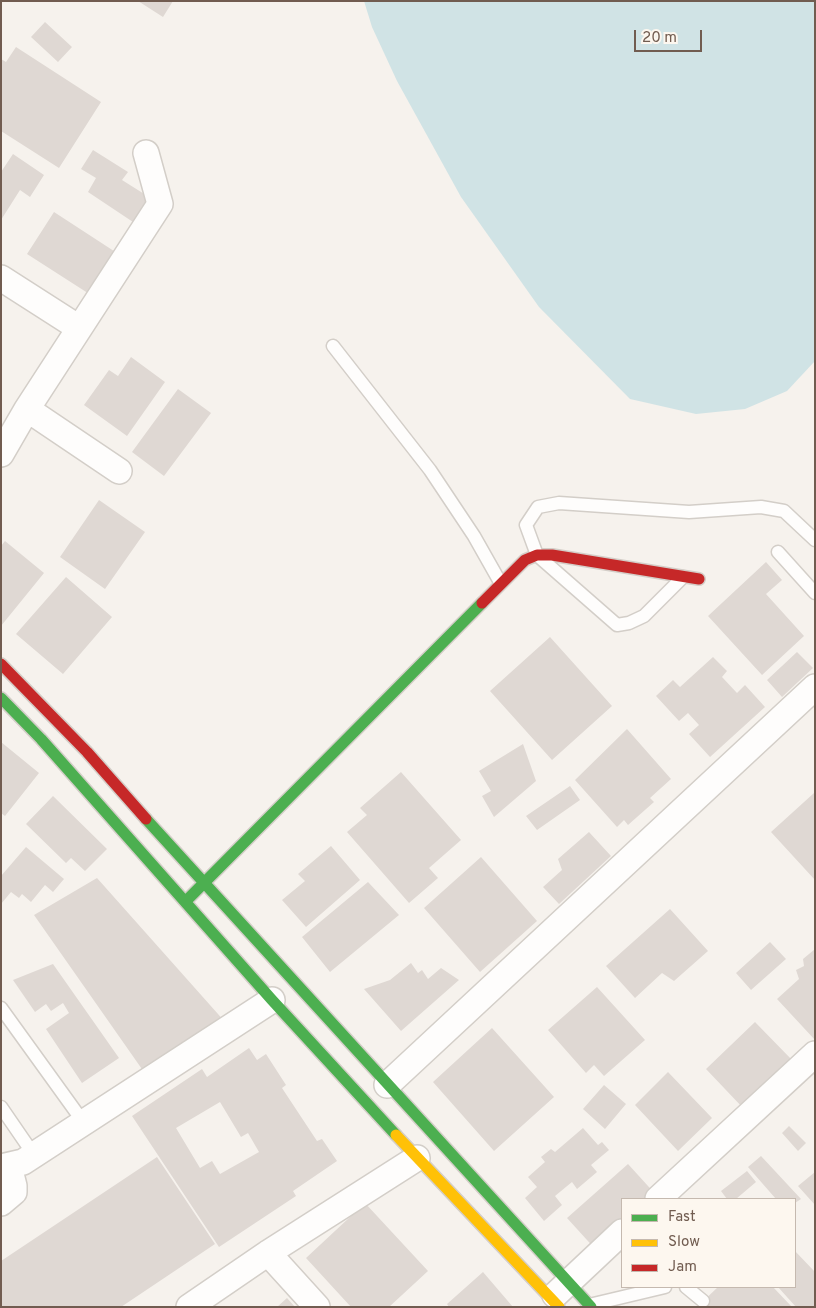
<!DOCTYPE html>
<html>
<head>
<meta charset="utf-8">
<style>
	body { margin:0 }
	#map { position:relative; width:816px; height:1308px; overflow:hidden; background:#f6f2ed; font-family:Overpass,sans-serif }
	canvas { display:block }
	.frame { position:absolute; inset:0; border:2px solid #715c50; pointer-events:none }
	.legend { position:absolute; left:621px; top:1198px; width:175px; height:90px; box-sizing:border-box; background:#fdf7ef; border:1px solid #c5b9af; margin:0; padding:6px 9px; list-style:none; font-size:15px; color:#715c50 }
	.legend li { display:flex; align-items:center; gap:10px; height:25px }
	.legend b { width:25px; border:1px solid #c5b9af }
	.scale { position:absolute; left:634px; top:30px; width:68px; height:22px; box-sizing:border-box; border:2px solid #715c50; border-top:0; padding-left:6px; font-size:15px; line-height:18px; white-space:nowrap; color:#715c50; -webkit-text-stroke:4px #fdf7ef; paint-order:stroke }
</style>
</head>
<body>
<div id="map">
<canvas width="816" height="1308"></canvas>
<div class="frame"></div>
<ul class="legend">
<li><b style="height:6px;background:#4caf50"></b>Fast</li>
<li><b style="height:6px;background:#ffc107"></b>Slow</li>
<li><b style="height:6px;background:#c62828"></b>Jam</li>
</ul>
<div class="scale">20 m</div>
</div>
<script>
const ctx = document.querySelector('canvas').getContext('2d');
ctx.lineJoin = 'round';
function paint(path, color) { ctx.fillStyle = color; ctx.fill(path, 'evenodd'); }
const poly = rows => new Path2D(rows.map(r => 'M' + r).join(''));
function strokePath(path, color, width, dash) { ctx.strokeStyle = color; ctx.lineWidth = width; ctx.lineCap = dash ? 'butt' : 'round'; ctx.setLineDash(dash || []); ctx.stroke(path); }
paint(poly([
	[364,1,815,1,815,361,787,391,745,409,696,414,630,399,539,307,461,197,397,81,372,27]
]), '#d0e3e5');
paint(poly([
	[138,1,173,1,163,17],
	[45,22,72,47,58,62,31,37],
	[16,47,101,102,59,168,1,131,1,59,6,62],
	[93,150,128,172,122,180,149,197,133,222,88,192,96,178,81,169],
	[13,154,44,175,30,197,20,190,1,220,1,172],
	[54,212,120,255,94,297,27,254],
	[131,357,165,382,127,436,84,405,109,370,118,376],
	[178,389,211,413,164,476,132,452],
	[99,500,145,532,105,589,60,557],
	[5,541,44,573,1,626,1,546],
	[766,562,782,580,766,594,804,636,762,675,708,616],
	[66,577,112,617,63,674,16,634],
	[550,637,612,706,552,760,490,691],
	[797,652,813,668,782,697,767,680],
	[713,657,727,671,722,677,737,693,745,685,765,707,710,757,689,734,699,725,688,713,679,721,656,696,673,680,680,687],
	[627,729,671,779,650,798,654,802,628,825,624,820,617,827,575,780],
	[1,742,39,773,5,816,1,813],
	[523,744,536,781,494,817,482,796,491,791,479,771],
	[401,772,461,840,429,868,438,878,409,903,347,832,367,815,360,808],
	[570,786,580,800,537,830,526,816],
	[814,793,815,794,815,880,771,832],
	[53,796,107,849,85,871,71,858,66,863,26,824],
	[589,832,611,856,559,904,543,887,562,870,558,859],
	[331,846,360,880,306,927,282,900,305,881,298,874],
	[26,847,64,879,53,892,45,885,31,902,22,894,19,898,11,892,1,904,1,876],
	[481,857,537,921,480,972,424,908],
	[97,878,226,1023,144,1072,34,915],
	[368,882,399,915,330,972,302,937],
	[670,909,708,951,674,981,662,973,635,998,606,966],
	[770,942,786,959,751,990,736,973],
	[815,949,815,1040,777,999,799,979,796,970,804,966,803,959],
	[411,963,418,973,422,970,428,979,441,968,459,980,401,1031,364,989,390,980],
	[53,964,119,1058,82,1083,46,1029,69,1013,63,1003,51,1011,46,1004,35,1012,13,980],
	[597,987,645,1040,604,1076,594,1065,586,1073,548,1030],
	[755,1022,793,1061,744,1109,706,1069],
	[492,1028,554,1097,494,1151,433,1082],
	[249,1048,257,1060,266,1054,286,1085,282,1088,317,1141,322,1139,337,1161,293,1191,296,1196,219,1247,132,1116,202,1069,207,1077],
	[220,1102,241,1137,248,1133,259,1152,220,1174,212,1161,200,1168,176,1128],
	[668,1072,712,1118,678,1151,635,1105],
	[604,1085,626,1104,605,1129,583,1109],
	[789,1126,806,1143,798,1151,782,1133],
	[583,1128,598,1145,602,1142,609,1150,591,1165,597,1172,577,1189,572,1182,555,1196,562,1205,544,1221,525,1198,537,1187,528,1177,545,1162,541,1157,551,1149,555,1152],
	[761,1156,801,1199,795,1203,795,1199,776,1199,748,1167],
	[157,1157,215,1244,121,1307,1,1307,1,1261],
	[628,1164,658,1197,655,1199,622,1199,622,1229,597,1251,567,1218],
	[747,1171,756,1182,736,1199,727,1199,721,1191],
	[815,1172,815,1205,798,1186],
	[365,1203,428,1271,389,1307,351,1307,306,1258],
	[795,1251,815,1272,815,1307,796,1307,778,1287,795,1287],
	[483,1272,513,1307,449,1307,447,1304],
	[718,1287,773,1287,792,1307,697,1307],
	[287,1298,295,1307,277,1307]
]), '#dfd8d3');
const lane = poly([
	[333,346,430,470,474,536,500,582],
	[778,552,815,593],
	[683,577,644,616,629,623,617,625,537,555,526,525,538,507,559,503,689,512,761,507,784,511,815,540],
	[1,1008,84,1123],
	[1,1107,34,1155],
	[686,1287,703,1301],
	[589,1305,665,1287]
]);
const street = poly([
	[1,278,79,328],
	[27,409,119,471],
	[1,454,27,409,160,204,146,153],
	[387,1085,815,687],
	[1,1167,23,1162,272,1000],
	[658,1199,815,1054],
	[1,1203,14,1192,14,1186,9,1166],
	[268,1253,317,1307],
	[555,1295,622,1232],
	[189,1307,268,1253,417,1158]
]);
const fast = poly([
	[1,698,41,739,272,1000,396,1135],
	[146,819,591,1307],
	[188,899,482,603]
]);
const slow = poly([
	[396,1135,559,1307]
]);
const jam = poly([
	[482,603,525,560,537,555,552,555,699,579],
	[1,664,87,752,146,819]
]);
strokePath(lane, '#d3cec8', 15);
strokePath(street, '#d3cec8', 28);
strokePath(fast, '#d4cec8', 14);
strokePath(slow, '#d4cec8', 14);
strokePath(jam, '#d4cec8', 14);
strokePath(lane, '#fefdfc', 12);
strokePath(street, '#fefdfc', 25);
strokePath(fast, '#4caf50', 11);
strokePath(slow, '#ffc107', 11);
strokePath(jam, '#c62828', 11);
</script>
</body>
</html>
